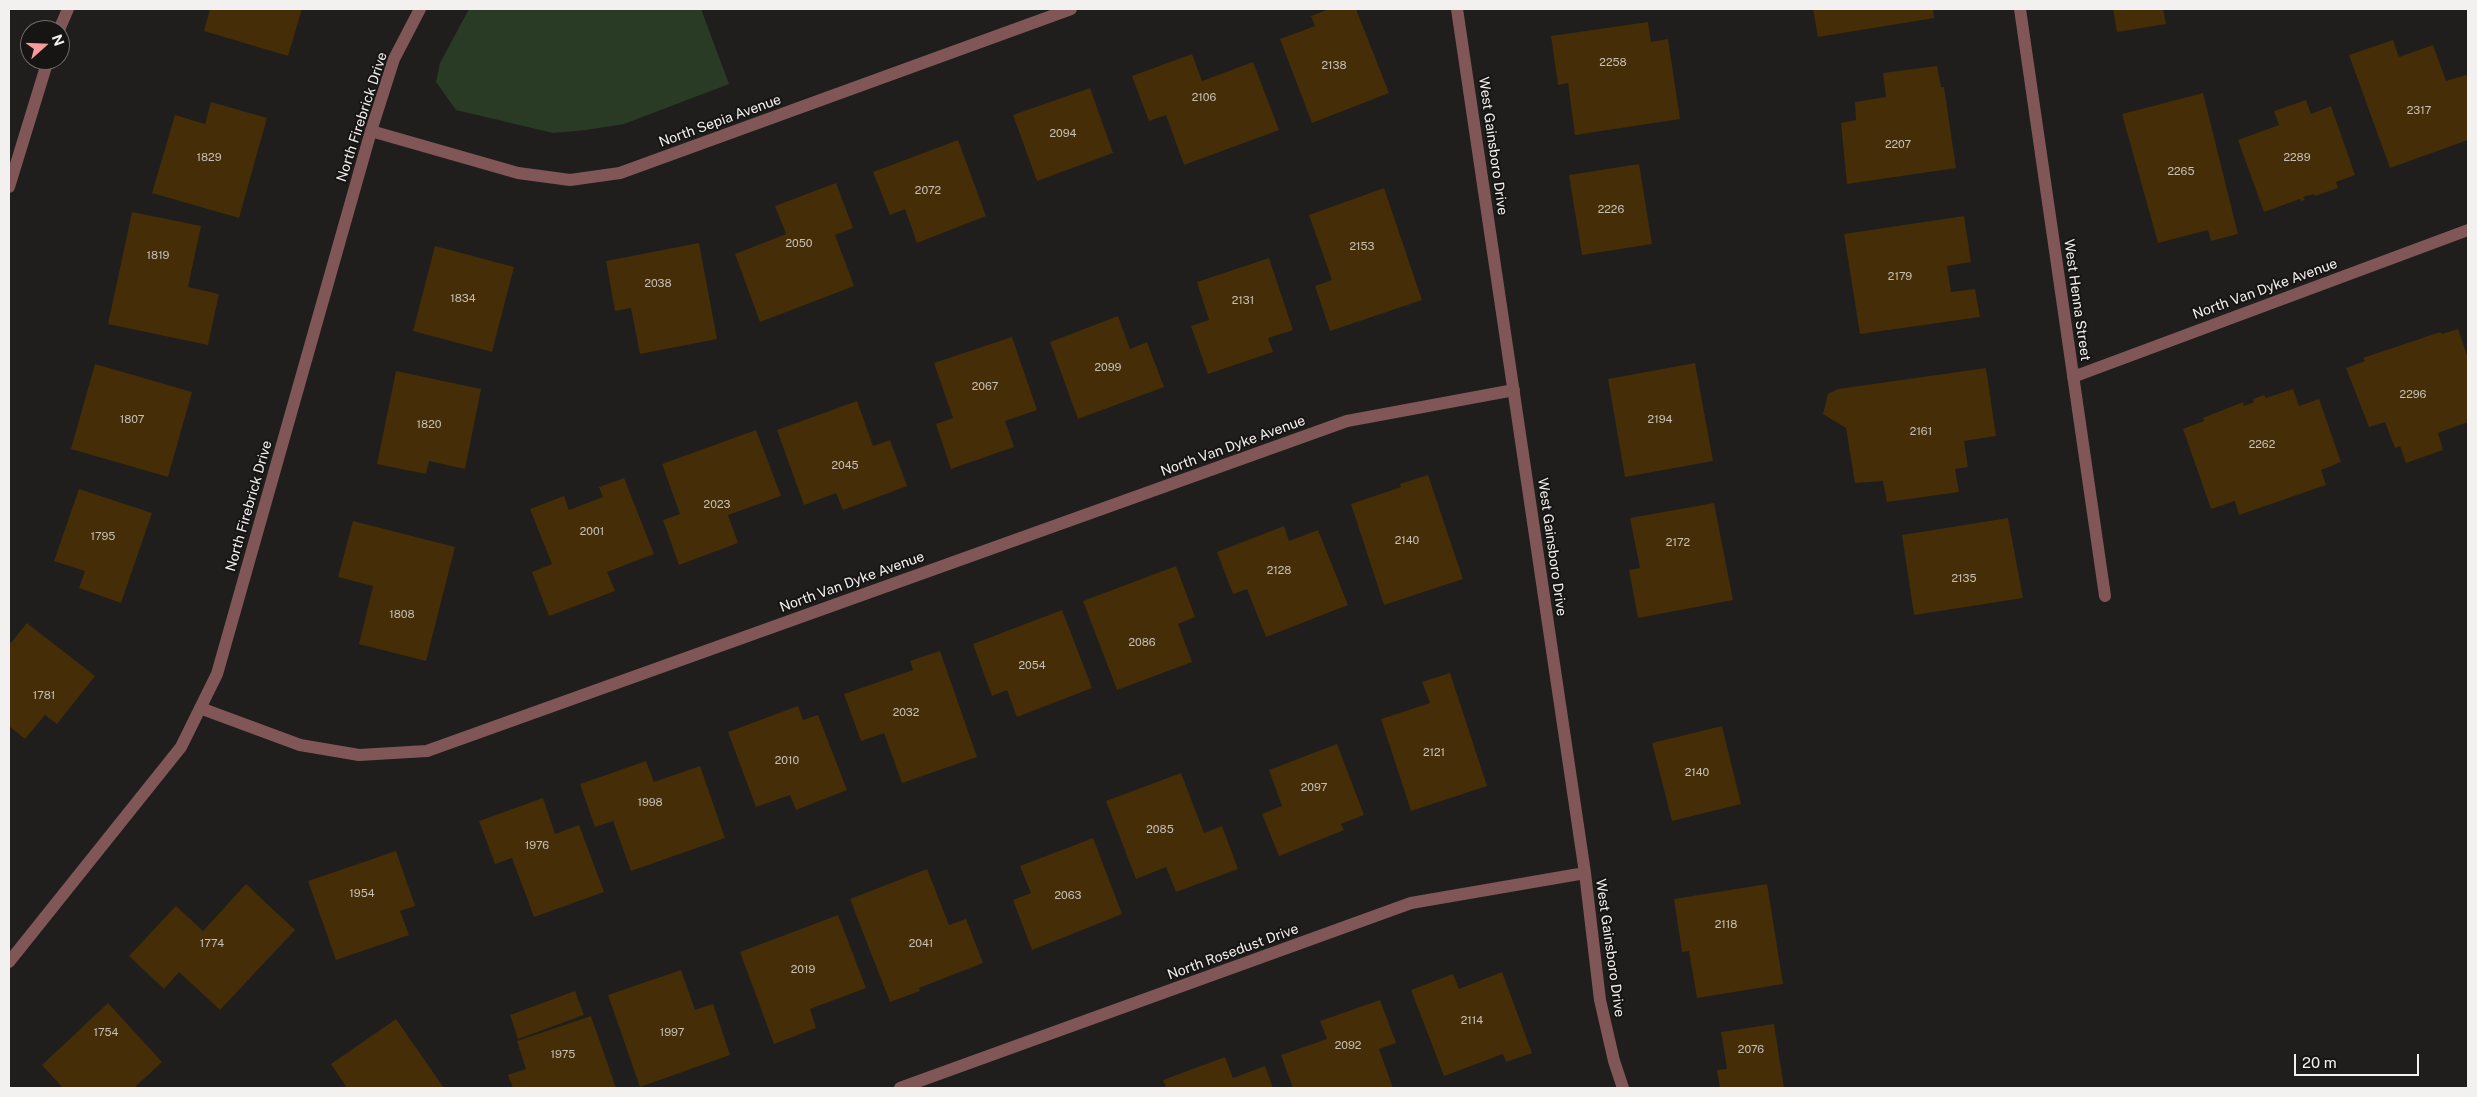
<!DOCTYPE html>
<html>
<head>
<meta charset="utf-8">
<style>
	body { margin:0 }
	#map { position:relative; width:2477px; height:1097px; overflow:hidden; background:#1f1e1c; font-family:"Public Sans",sans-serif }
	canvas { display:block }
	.frame { position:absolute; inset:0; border:10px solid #f2f1ef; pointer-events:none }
	.north { position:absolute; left:20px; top:20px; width:50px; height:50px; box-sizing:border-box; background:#161513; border:1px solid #6e6d6b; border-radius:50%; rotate:70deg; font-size:14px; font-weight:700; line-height:20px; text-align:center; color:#f2f1ef }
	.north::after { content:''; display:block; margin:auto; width:18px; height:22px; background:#f59b9b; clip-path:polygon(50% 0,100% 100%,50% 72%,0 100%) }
	.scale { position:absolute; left:2294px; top:1054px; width:125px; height:22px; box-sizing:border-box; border:2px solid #f2f1ef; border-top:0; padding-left:6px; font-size:15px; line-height:18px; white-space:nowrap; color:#f2f1ef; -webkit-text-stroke:4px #161513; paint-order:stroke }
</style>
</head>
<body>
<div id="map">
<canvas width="2477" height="1097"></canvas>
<div class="frame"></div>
<div class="north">N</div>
<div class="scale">20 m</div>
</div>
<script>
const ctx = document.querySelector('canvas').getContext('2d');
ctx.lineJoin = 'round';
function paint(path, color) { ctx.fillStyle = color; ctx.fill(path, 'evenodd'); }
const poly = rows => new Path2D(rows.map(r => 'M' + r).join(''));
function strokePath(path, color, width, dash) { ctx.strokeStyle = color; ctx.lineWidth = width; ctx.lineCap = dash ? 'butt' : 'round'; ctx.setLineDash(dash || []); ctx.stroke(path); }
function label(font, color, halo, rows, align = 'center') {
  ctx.font = font + ' "Public Sans",sans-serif'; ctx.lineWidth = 4; ctx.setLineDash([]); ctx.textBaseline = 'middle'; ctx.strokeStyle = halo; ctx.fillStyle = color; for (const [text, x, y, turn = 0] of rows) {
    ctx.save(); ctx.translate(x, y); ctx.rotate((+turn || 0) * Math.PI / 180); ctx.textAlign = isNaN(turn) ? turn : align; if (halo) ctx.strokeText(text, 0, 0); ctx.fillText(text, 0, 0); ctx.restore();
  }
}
paint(poly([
	[469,9,701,9,729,84,624,124,586,130,553,133,456,110,436,82,440,63]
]), '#2a3b25');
paint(poly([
	[210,9,302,9,288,56,204,31],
	[1329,9,1356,9,1389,93,1312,123,1280,39,1315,26,1311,16],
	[1813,9,1933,9,1934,18,1818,37],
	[2113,9,2163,9,2166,24,2117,32],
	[1648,22,1651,42,1668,39,1680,119,1575,135,1568,83,1558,85,1551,36],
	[2393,40,2399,57,2433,45,2446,81,2466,75,2468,82,2468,140,2390,168,2349,55],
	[1192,54,1202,81,1253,62,1279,130,1184,165,1166,115,1149,121,1132,76],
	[1937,66,1941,87,1944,87,1956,168,1847,184,1841,123,1856,120,1855,102,1886,97,1883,73],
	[1090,88,1113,153,1037,181,1013,115],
	[2203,93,2238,234,2211,241,2208,230,2158,243,2122,114],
	[2306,100,2311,114,2331,106,2355,175,2336,182,2338,188,2315,196,2314,194,2303,197,2305,200,2301,201,2300,199,2264,212,2238,140,2279,125,2274,111],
	[211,102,267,118,239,218,152,193,175,115,205,124],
	[958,140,986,216,917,243,905,209,890,215,873,172],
	[1639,164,1652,244,1582,255,1569,175],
	[836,183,853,228,835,235,854,286,760,322,735,254,786,234,775,206],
	[1384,188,1422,300,1330,331,1315,286,1332,280,1309,215],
	[132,212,201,226,188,287,219,294,208,345,108,324],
	[1964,216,1971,262,1947,266,1951,292,1975,289,1980,317,1860,334,1844,234],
	[699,243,717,339,640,354,631,308,615,311,606,261],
	[435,246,514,267,492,352,413,331],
	[1269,258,1293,330,1268,338,1273,352,1208,374,1191,326,1209,320,1197,282],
	[1118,316,1130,349,1147,342,1164,387,1078,419,1050,342],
	[2458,329,2468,358,2468,422,2438,433,2443,450,2406,463,2400,446,2395,448,2385,422,2369,427,2346,368,2365,361,2363,358,2440,332,2442,334],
	[1012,337,1037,410,1005,421,1014,447,951,469,936,424,953,418,934,363],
	[1695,363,1713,461,1625,477,1608,379],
	[95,364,192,392,168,477,71,449],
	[1986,368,1996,436,1964,441,1968,467,1955,469,1959,492,1887,502,1883,481,1855,483,1846,428,1823,414,1828,394,1838,389],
	[396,371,481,389,465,469,429,461,426,474,377,464],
	[2293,389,2299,406,2319,399,2341,462,2321,470,2326,485,2239,515,2235,501,2211,509,2183,429,2204,421,2203,418,2243,402,2244,406,2254,402,2253,399,2264,395,2266,398],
	[857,401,873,446,890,440,907,486,843,510,836,493,804,505,777,430],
	[756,430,781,496,728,515,738,543,679,565,663,520,680,514,662,464],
	[1428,475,1463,579,1384,605,1351,504,1401,487,1400,484],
	[624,478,654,554,607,572,615,591,549,616,532,572,552,564,530,509,564,496,569,510,603,497,599,487],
	[79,489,152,513,121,603,79,588,85,571,54,561],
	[1714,503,1733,600,1638,618,1629,570,1640,568,1630,518],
	[2008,518,2023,598,1914,615,1902,535],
	[353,521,455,547,426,661,359,644,373,586,338,577],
	[1284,526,1289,541,1318,530,1348,605,1266,637,1247,589,1233,594,1217,552],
	[1176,566,1195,617,1178,624,1192,662,1117,690,1083,601],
	[1062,610,1092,688,1017,717,1007,690,992,696,973,644],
	[27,623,95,676,57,724,45,715,25,739,9,726,9,645],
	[940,651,977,757,902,783,884,733,861,741,844,694,913,670,910,661],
	[1450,673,1487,786,1411,811,1381,719,1430,703,1422,682],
	[798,706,803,720,818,715,847,790,796,810,790,795,756,807,728,732],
	[1722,726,1741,804,1672,821,1652,743],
	[1337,744,1364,815,1341,824,1344,830,1279,856,1262,814,1282,806,1269,770],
	[646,761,654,782,700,766,725,838,631,871,613,821,595,827,580,784],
	[1181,773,1204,833,1222,826,1238,869,1176,892,1166,867,1136,879,1106,801],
	[543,798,555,834,579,825,604,892,534,917,512,858,495,864,479,821],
	[1093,838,1122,914,1032,950,1013,900,1031,893,1020,866],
	[396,851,415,906,400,911,409,935,336,960,308,881],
	[927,869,949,925,966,919,983,963,919,988,920,991,890,1002,850,899],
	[246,884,295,930,220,1010,179,972,164,989,129,956,176,906,203,931],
	[1767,884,1783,984,1697,998,1689,951,1682,952,1674,899],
	[838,915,866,988,810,1009,816,1028,774,1044,740,952],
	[681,970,695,1010,713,1004,730,1055,640,1087,608,995],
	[1502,972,1532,1053,1506,1062,1503,1054,1444,1076,1411,990,1453,974,1459,989],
	[575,991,584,1015,518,1039,510,1015],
	[1380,1000,1396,1043,1379,1049,1393,1088,1293,1088,1281,1055,1327,1039,1320,1021],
	[108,1003,162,1062,134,1088,63,1088,42,1065],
	[591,1016,616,1088,513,1088,508,1075,526,1069,517,1041],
	[396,1019,444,1088,347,1088,331,1064],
	[1774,1024,1784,1088,1720,1088,1717,1070,1727,1069,1721,1032],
	[1225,1057,1233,1078,1265,1066,1273,1088,1166,1088,1163,1080]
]), '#442d07');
strokePath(poly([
	[1457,9,1585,873,1600,1000,1614,1061,1623,1088],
	[2020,9,2105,596],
	[59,30,68,9],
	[371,131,518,173,570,180,620,173,1071,9],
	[9,187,48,60],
	[2073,377,2468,230],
	[200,708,300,745,359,755,427,751,1347,421,1514,390],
	[9,962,181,747,217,674,371,131,394,59,420,9],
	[900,1088,1411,903,1585,873]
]), '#805756', 12);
label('11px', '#c6c0b5', null, [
	["2258",1613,63],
	["2138",1334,66],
	["2106",1204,98],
	["2317",2419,111],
	["2094",1063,134],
	["2207",1898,145],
	["1829",209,158],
	["2289",2297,158],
	["2265",2181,172],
	["2072",928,191],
	["2226",1611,210],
	["2050",799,244],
	["2153",1362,247],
	["1819",158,256],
	["2179",1900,277],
	["2038",658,284],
	["1834",463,299],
	["2131",1243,301],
	["2099",1108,368],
	["2067",985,387],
	["2296",2413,395],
	["1807",132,420],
	["2194",1660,420],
	["1820",429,425],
	["2161",1921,432],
	["2262",2262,445],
	["2045",845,466],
	["2023",717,505],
	["2001",592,532],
	["1795",103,537],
	["2140",1407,541],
	["2172",1678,543],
	["2128",1279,571],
	["2135",1964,579],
	["1808",402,615],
	["2086",1142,643],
	["2054",1032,666],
	["1781",44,696],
	["2032",906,713],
	["2121",1434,753],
	["2010",787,761],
	["2140",1697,773],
	["2097",1314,788],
	["1998",650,803],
	["2085",1160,830],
	["1976",537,846],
	["1954",362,894],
	["2063",1068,896],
	["2118",1726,925],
	["1774",212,944],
	["2041",921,944],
	["2019",803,970],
	["2114",1472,1021],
	["1754",106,1033],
	["1997",672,1033],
	["2092",1348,1046],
	["2076",1751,1050],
	["1975",563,1055]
]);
label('14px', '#f2f1ef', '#161513', [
	["North Firebrick Drive",362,117,-72],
	["North Sepia Avenue",720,121,-20],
	["West Gainsboro Drive",1493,146,82],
	["North Van Dyke Avenue",2265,289,-20],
	["West Henna Street",2077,300,82],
	["North Van Dyke Avenue",1233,446,-20],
	["North Firebrick Drive",249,506,-74],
	["West Gainsboro Drive",1552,547,82],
	["North Van Dyke Avenue",852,582,-20],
	["West Gainsboro Drive",1610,948,82],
	["North Rosedust Drive",1233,952,-20]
]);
</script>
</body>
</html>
